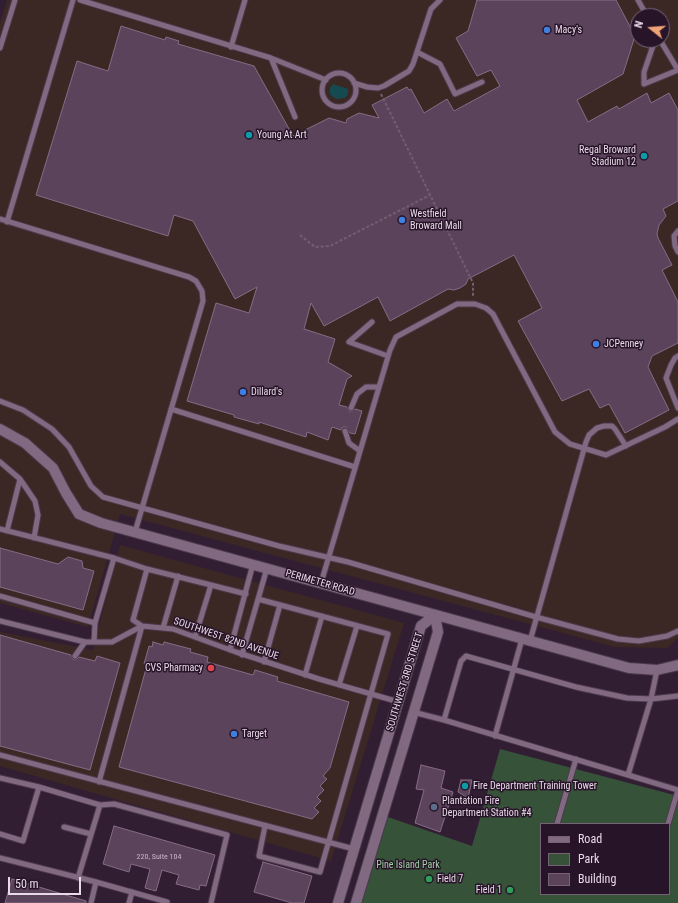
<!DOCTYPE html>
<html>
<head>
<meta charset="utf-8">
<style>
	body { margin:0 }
	#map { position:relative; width:678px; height:903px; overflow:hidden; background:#321e33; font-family:"Roboto Condensed",sans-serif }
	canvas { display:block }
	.legend { position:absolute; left:540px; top:823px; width:130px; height:72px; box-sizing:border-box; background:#281429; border:1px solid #756375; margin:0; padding:5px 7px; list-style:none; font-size:12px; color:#e8dae8 }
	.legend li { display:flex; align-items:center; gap:8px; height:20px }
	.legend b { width:20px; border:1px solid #756375 }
	.north { position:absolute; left:630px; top:8px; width:40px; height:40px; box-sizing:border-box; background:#281429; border:1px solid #756375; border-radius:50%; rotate:287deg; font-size:11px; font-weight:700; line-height:16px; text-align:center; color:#e8dae8 }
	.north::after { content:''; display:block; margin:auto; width:14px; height:18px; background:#efa377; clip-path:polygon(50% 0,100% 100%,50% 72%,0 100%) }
	.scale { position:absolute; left:8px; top:877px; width:73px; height:18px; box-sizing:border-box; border:2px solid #e8dae8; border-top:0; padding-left:5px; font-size:12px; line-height:14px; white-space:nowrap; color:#e8dae8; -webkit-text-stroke:3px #281429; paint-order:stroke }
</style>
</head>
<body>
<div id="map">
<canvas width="678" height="903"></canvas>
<ul class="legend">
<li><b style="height:5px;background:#826982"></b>Road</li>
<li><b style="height:11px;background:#365239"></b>Park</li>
<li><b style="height:11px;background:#5b445b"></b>Building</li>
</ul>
<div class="north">N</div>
<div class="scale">50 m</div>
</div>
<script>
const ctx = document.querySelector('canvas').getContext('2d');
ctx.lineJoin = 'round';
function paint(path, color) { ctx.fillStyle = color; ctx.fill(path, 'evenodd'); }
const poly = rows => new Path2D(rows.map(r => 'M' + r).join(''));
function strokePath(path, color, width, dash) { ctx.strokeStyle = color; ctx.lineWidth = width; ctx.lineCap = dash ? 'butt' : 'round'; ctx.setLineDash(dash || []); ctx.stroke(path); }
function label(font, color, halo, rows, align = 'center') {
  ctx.font = font + ' "Roboto Condensed",sans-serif'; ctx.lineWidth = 3; ctx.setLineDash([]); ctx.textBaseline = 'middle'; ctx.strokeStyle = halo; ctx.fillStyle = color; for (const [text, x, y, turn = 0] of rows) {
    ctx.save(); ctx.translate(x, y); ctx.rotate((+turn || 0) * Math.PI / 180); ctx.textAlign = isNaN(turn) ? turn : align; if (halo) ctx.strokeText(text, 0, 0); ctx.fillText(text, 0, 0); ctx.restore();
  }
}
paint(poly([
	[7,0,678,0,678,638,667,648,615,647,120,514,88,627,0,603,0,23],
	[638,16,662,16,662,40,638,40],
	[120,545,404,623,331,861,0,766,0,632,93,650]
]), '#3b2824');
paint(poly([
	[500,749,678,796,678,903,356,903,382,815,472,846],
	[541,824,669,824,669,894,541,894]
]), '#365239');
paint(poly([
	[333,84,348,89,348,94,345,98,337,99,333,97,330,94,330,88]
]), '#164a51');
const building = poly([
	[477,0,616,0,635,36,623,74,577,100,588,122,617,106,619,109,647,93,651,103,669,93,678,110,678,201,663,209,666,216,659,225,657,234,658,238,672,265,662,270,678,302,678,343,652,356,648,367,669,410,625,433,609,404,600,408,589,389,562,401,518,321,542,308,514,255,468,279,466,284,460,288,454,290,448,289,390,321,378,297,324,326,311,303,304,329,335,339,328,362,352,376,347,379,339,405,347,407,348,410,350,412,353,411,355,409,362,411,355,434,350,433,346,427,343,427,341,430,332,427,328,440,307,432,306,437,259,422,259,424,234,417,234,415,187,401,216,303,249,313,257,287,235,299,193,221,174,215,168,236,36,195,77,61,108,71,121,26,165,40,166,37,179,41,178,44,254,66,293,136,329,118,346,123,347,119,359,113,379,118,372,105,407,87,409,90,411,89,424,113,447,99,454,111,500,86,491,70,477,76,456,38,468,31,477,0],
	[0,548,58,564,68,557,82,561,83,568,94,571,83,610,0,587,0,548],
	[0,635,71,655,72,658,74,660,77,659,79,657,95,661,97,656,120,663,90,770,0,746,0,635],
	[153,642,163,645,164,642,191,649,190,652,208,657,207,662,253,675,255,670,278,677,277,681,349,702,330,768,323,776,327,779,320,786,324,790,317,797,321,801,314,808,319,812,312,819,119,767,147,665,144,664,149,646,152,647,153,642],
	[421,765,445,771,441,788,453,792,440,832,415,823,424,790,416,789,421,765],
	[461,780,472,780,468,798,458,792,461,780],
	[114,826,215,855,206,886,200,885,199,890,176,884,179,875,162,870,156,891,145,888,150,869,131,864,129,872,103,864,114,826],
	[263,862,312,876,304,903,292,903,254,892,263,862],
	[12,879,86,901,86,903,5,903,12,879]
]);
paint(building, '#5b445b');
strokePath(building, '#856c85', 1);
const service = poly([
	[80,0,271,58,326,80],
	[638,0,647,16],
	[655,40,644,72,644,84,678,70],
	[660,40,678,70],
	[231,47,245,0],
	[0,48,15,0],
	[417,52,440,64,455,94,482,82],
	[271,58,295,117],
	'322 90a17 17 0 1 1 34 0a17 17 0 1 1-34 0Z',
	[354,83,367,87,378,88,384,86,409,71,413,64,431,9,440,0],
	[0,219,189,277,196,281,202,291,203,301,135,532],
	[7,222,73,0],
	[678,231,674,236,675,246,678,252],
	[372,322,349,342,388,356],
	[678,356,675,358,671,365,666,378,678,408],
	[0,401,23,410,52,429,69,447,91,486,103,497,279,546,348,562,536,617,618,639,639,641,667,636,678,631],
	[351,408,357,394,366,387,379,387],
	[171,409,355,467],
	[345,431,349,443,360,451],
	[0,462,20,479,35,501,38,515,34,538],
	[0,529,114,558,95,623],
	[7,531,20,479],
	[147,569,211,585,195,637],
	[321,583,390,350,396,337,457,304,475,304,486,308,493,314,555,432,570,444,606,455,665,427,678,419],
	[211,585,246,594],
	[0,596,95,623,94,642],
	[258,599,388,634,320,872,259,856,265,826],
	[0,621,85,642,112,642,142,626,173,629,236,652,319,679,399,702],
	[163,628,178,576],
	[530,641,586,442,589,435,597,428,604,426,612,426,615,429,626,446],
	[230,650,253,564],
	[242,655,267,568],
	[75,656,85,642],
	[264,662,280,605],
	[657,670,651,699,628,775,678,790],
	[305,675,322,616],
	[339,685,357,626],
	[413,712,444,720],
	[495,736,522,639],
	[0,755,354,849],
	[628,775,444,720,461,661,466,656,576,687,627,698,651,699,678,696],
	[0,778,39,787],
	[99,782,142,626,133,620,147,569,114,558],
	[100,805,114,804,227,835,211,903],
	[557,824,576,759],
	[668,824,678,790],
	[64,827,91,834],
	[0,834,23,841,39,787,100,805,78,878],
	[0,858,96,882],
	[91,903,96,882,167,902],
	[129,903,132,892]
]);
const tertiary = poly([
	[0,429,25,443,53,468,66,493,79,514,101,523,629,668,657,670,678,665],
	[338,903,421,626,435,615],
	[356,903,438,632,435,615]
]);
strokePath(service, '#4b3a4b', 7);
strokePath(tertiary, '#4b3a4b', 12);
strokePath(poly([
	[381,94,473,283,473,297],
	[300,235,315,247,330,246,430,195]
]), '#705e71', 2, [3, 2]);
strokePath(service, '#826982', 5);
strokePath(tertiary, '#826982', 10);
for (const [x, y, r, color] of [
	[547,30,4,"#3f7fe0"],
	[249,135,4,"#0f9aa8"],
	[644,156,4,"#0f9aa8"],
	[402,220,4,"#3f7fe0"],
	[596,344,4,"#3f7fe0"],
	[243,392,4,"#3f7fe0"],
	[211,668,4,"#e0444e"],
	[234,734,4,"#3f7fe0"],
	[465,786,4,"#0f9aa8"],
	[434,807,4,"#5c6f8a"],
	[429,879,4,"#2e9e5b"],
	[510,890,4,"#2e9e5b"]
]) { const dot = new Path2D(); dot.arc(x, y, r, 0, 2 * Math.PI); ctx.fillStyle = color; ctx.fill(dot); strokePath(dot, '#281429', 1.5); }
label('8px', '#c5b4c5', null, [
	["220, Suite 104",159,857]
]);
label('10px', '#e8dae8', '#281429', [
	["Macy's",555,30],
	["Young At Art",257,135],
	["Regal Broward",636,150,"right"],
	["Stadium 12",636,162,"right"],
	["Westfield",410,214],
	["Broward Mall",410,226],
	["JCPenney",604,344],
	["Dillard's",251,392],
	["CVS Pharmacy",203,668,"right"],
	["Target",242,734],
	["Fire Department Training Tower",473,786],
	["Plantation Fire",442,801],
	["Department Station #4",442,813],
	["Field 7",437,879],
	["Field 1",502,890,"right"]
], 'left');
label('10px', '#e8dae8', '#281429', [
	["PERIMETER ROAD",320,583,16],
	["SOUTHWEST 82ND AVENUE",226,639,19],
	["SOUTHWEST 3RD STREET",405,682,-73]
]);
label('10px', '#9ed2a2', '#281429', [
	["Pine Island Park",408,865]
]);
</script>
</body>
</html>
